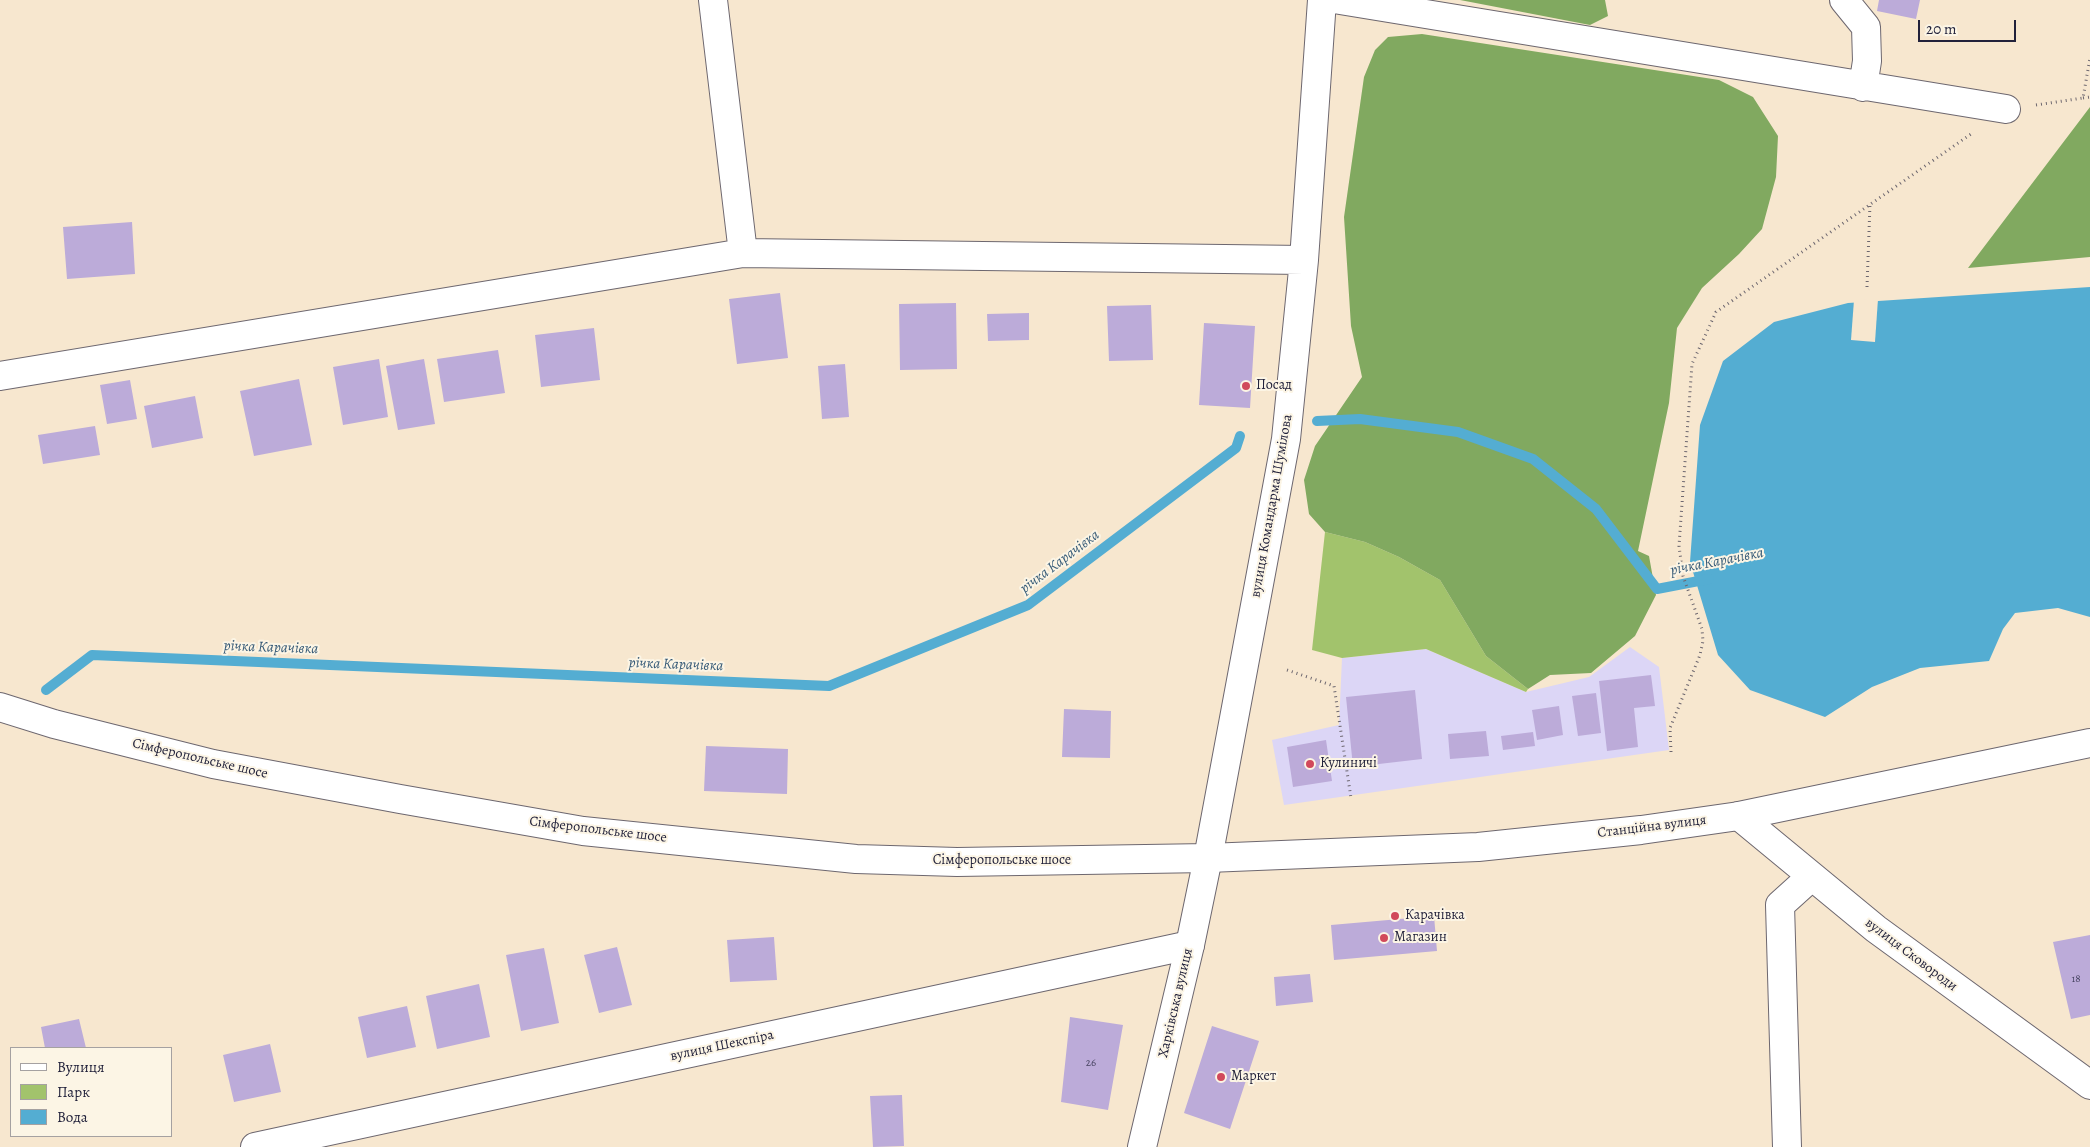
<!DOCTYPE html>
<html>
<head>
<meta charset="utf-8">
<style>
	body { margin:0 }
	#map { position:relative; width:2090px; height:1147px; overflow:hidden; background:#f7e7cf; font-family:Alegreya,serif }
	canvas { display:block }
	.legend { position:absolute; left:10px; top:1047px; width:162px; height:90px; box-sizing:border-box; background:#fcf5e5; border:1px solid #a5a1a1; margin:0; padding:6px 9px; list-style:none; font-size:15px; color:#22223b }
	.legend li { display:flex; align-items:center; gap:10px; height:25px }
	.legend b { width:25px; border:1px solid #a5a1a1 }
	.scale { position:absolute; left:1918px; top:20px; width:98px; height:22px; box-sizing:border-box; border:2px solid #22223b; border-top:0; padding-left:6px; font-size:15px; line-height:18px; white-space:nowrap; color:#22223b; -webkit-text-stroke:4px #fcf5e5; paint-order:stroke }
</style>
</head>
<body>
<div id="map">
<canvas width="2090" height="1147"></canvas>
<ul class="legend">
<li><b style="height:6px;background:#fff"></b>Вулиця</li>
<li><b style="height:14px;background:#a2c36c"></b>Парк</li>
<li><b style="height:14px;background:#54add2"></b>Вода</li>
</ul>
<div class="scale">20 m</div>
</div>
<script>
const ctx = document.querySelector('canvas').getContext('2d');
ctx.lineJoin = 'round';
function paint(path, color) { ctx.fillStyle = color; ctx.fill(path, 'evenodd'); }
const poly = rows => new Path2D(rows.map(r => 'M' + r).join(''));
function strokePath(path, color, width, dash) { ctx.strokeStyle = color; ctx.lineWidth = width; ctx.lineCap = dash ? 'butt' : 'round'; ctx.setLineDash(dash || []); ctx.stroke(path); }
function label(font, color, halo, rows, align = 'center') {
  ctx.font = font + ' Alegreya,serif'; ctx.lineWidth = 4; ctx.setLineDash([]); ctx.textBaseline = 'middle'; ctx.strokeStyle = halo; ctx.fillStyle = color; for (const [text, x, y, turn = 0] of rows) {
    ctx.save(); ctx.translate(x, y); ctx.rotate((+turn || 0) * Math.PI / 180); ctx.textAlign = isNaN(turn) ? turn : align; if (halo) ctx.strokeText(text, 0, 0); ctx.fillText(text, 0, 0); ctx.restore();
  }
}
paint(poly([
	[1630,647,1659,667,1669,750,1284,805,1272,740,1339,725,1342,658,1426,649,1526,692,1589,677]
]), '#dcd6f6');
paint(poly([
	[1325,532,1365,542,1399,557,1440,580,1486,656,1528,689,1526,692,1426,649,1342,658,1312,650]
]), '#a2c36c');
paint(poly([
	[1460,0,1605,0,1608,16,1590,25],
	[1422,34,1719,80,1753,97,1778,136,1776,177,1762,229,1739,254,1702,288,1677,328,1669,403,1638,551,1649,556,1656,595,1635,636,1591,673,1550,675,1528,689,1486,656,1440,580,1399,557,1365,542,1325,532,1309,514,1304,480,1315,446,1362,377,1351,326,1344,217,1364,77,1375,50,1388,37],
	[2090,107,2090,257,1968,268]
]), '#81a960');
paint(poly([
	[2090,287,2090,617,2058,608,2015,613,2003,629,1989,661,1920,668,1872,687,1825,717,1750,690,1718,655,1690,562,1700,425,1723,361,1774,322,1848,303]
]), '#54add2');
paint(poly([
	[1878,299,1875,342,1851,340,1854,300]
]), '#f7e7cf');
strokePath(poly([
	[1317,421,1360,419,1458,432,1533,459,1596,509,1657,589,1709,579],
	[46,690,92,655,829,686,1028,605,1236,448,1240,436]
]), '#54add2', 10);
paint(poly([
	[1879,0,1920,0,1916,19,1877,11],
	[132,222,135,274,67,279,63,227],
	[780,293,788,358,737,364,729,299],
	[956,303,957,369,900,370,899,304],
	[1151,305,1153,360,1109,361,1107,306],
	[1029,313,1029,340,988,341,987,314],
	[1204,323,1255,326,1250,408,1199,405],
	[594,328,600,380,541,387,535,335],
	[498,350,505,393,444,402,437,359],
	[379,359,388,417,343,425,333,367],
	[424,359,435,424,398,430,386,366],
	[845,364,849,417,822,419,818,366],
	[299,379,312,445,254,456,240,391],
	[130,380,137,419,107,424,100,385],
	[195,396,203,438,152,448,144,406],
	[95,426,100,455,43,464,38,435],
	[1651,675,1655,706,1634,708,1638,747,1607,751,1599,681],
	[1415,690,1422,759,1353,767,1346,697],
	[1596,693,1601,733,1578,736,1572,696],
	[1559,706,1563,735,1537,740,1532,710],
	[1064,709,1111,711,1110,758,1062,757],
	[1486,731,1489,756,1450,759,1448,734],
	[1533,732,1535,746,1503,750,1501,736],
	[1326,740,1332,781,1293,787,1287,747],
	[706,746,788,749,787,794,704,791],
	[1434,916,1437,951,1334,960,1331,925],
	[2090,935,2090,1015,2071,1019,2053,942],
	[774,937,777,980,730,982,727,940],
	[617,947,632,1005,599,1013,584,955],
	[544,948,559,1023,521,1031,506,955],
	[1310,974,1313,1002,1276,1006,1274,977],
	[479,984,490,1037,437,1049,426,996],
	[407,1006,416,1047,367,1058,358,1017],
	[1070,1017,1123,1025,1108,1110,1061,1102],
	[79,1019,86,1048,45,1048,41,1027],
	[1212,1026,1259,1041,1230,1129,1184,1113],
	[270,1044,281,1092,234,1102,223,1055],
	[902,1095,904,1146,873,1147,870,1096]
]), '#bcabd9');
const minor = poly([
	[713,0,743,253],
	[1340,0,2006,109],
	[1844,0,1866,27,1867,61,1863,87],
	[0,376,743,253,1304,260],
	[1739,816,1876,929,2090,1085],
	[1208,858,1286,439,1304,260,1322,0],
	[255,1147,1190,945],
	[1787,1147,1780,905,1811,877]
]);
const major = poly([
	[1142,1147,1190,945,1208,858]
]);
const highway = poly([
	[0,707,54,724,213,764,400,799,583,831,856,859,957,862,1208,858,1478,847,1641,830,1739,816,2090,743]
]);
strokePath(minor, '#6d676f', 30);
strokePath(major, '#6d676f', 30);
strokePath(highway, '#6d676f', 30);
strokePath(poly([
	[2083,98,2090,97],
	[2036,105,2083,98,2090,58],
	[1867,287,1870,204],
	[1287,670,1334,686,1351,798],
	[1671,752,1670,728,1700,655,1703,641,1702,629,1683,576,1679,546,1692,364,1716,312,1971,134]
]), '#6d676f', 3, [1, 4]);
strokePath(minor, '#fff', 28);
strokePath(major, '#fff', 28);
strokePath(highway, '#fff', 28);
for (const [x, y, r, color] of [
	[1246,386,5,"#d1495b"],
	[1310,764,5,"#d1495b"],
	[1395,916,5,"#d1495b"],
	[1384,938,5,"#d1495b"],
	[1221,1077,5,"#d1495b"]
]) { const dot = new Path2D(); dot.arc(x, y, r, 0, 2 * Math.PI); ctx.fillStyle = color; ctx.fill(dot); strokePath(dot, '#fcf5e5', 2); }
label('11px', '#484462', null, [
	["18",2076,979],
	["26",1091,1063]
]);
label('14px', '#22223b', '#fcf5e5', [
	["Посад",1256,386],
	["Кулиничі",1320,764],
	["Карачівка",1405,916],
	["Магазин",1394,938],
	["Маркет",1231,1077]
], 'left');
label('14px', '#22223b', '#fcf5e5', [
	["вулиця Командарма Шумілова",1272,506,-80],
	["Сімферопольське шосе",200,759,13],
	["Станційна вулиця",1652,827,-7],
	["Сімферопольське шосе",598,830,7],
	["Сімферопольське шосе",1002,861],
	["вулиця Сковороди",1911,955,37],
	["Харківська вулиця",1176,1003,-77],
	["вулиця Шекспіра",722,1046,-12]
]);
label('italic 15px', '#365a77', '#fcf5e5', [
	["річка Карачівка",1060,562,-37],
	["річка Карачівка",1717,562,-11],
	["річка Карачівка",271,648,2],
	["річка Карачівка",676,665,2]
]);
</script>
</body>
</html>
